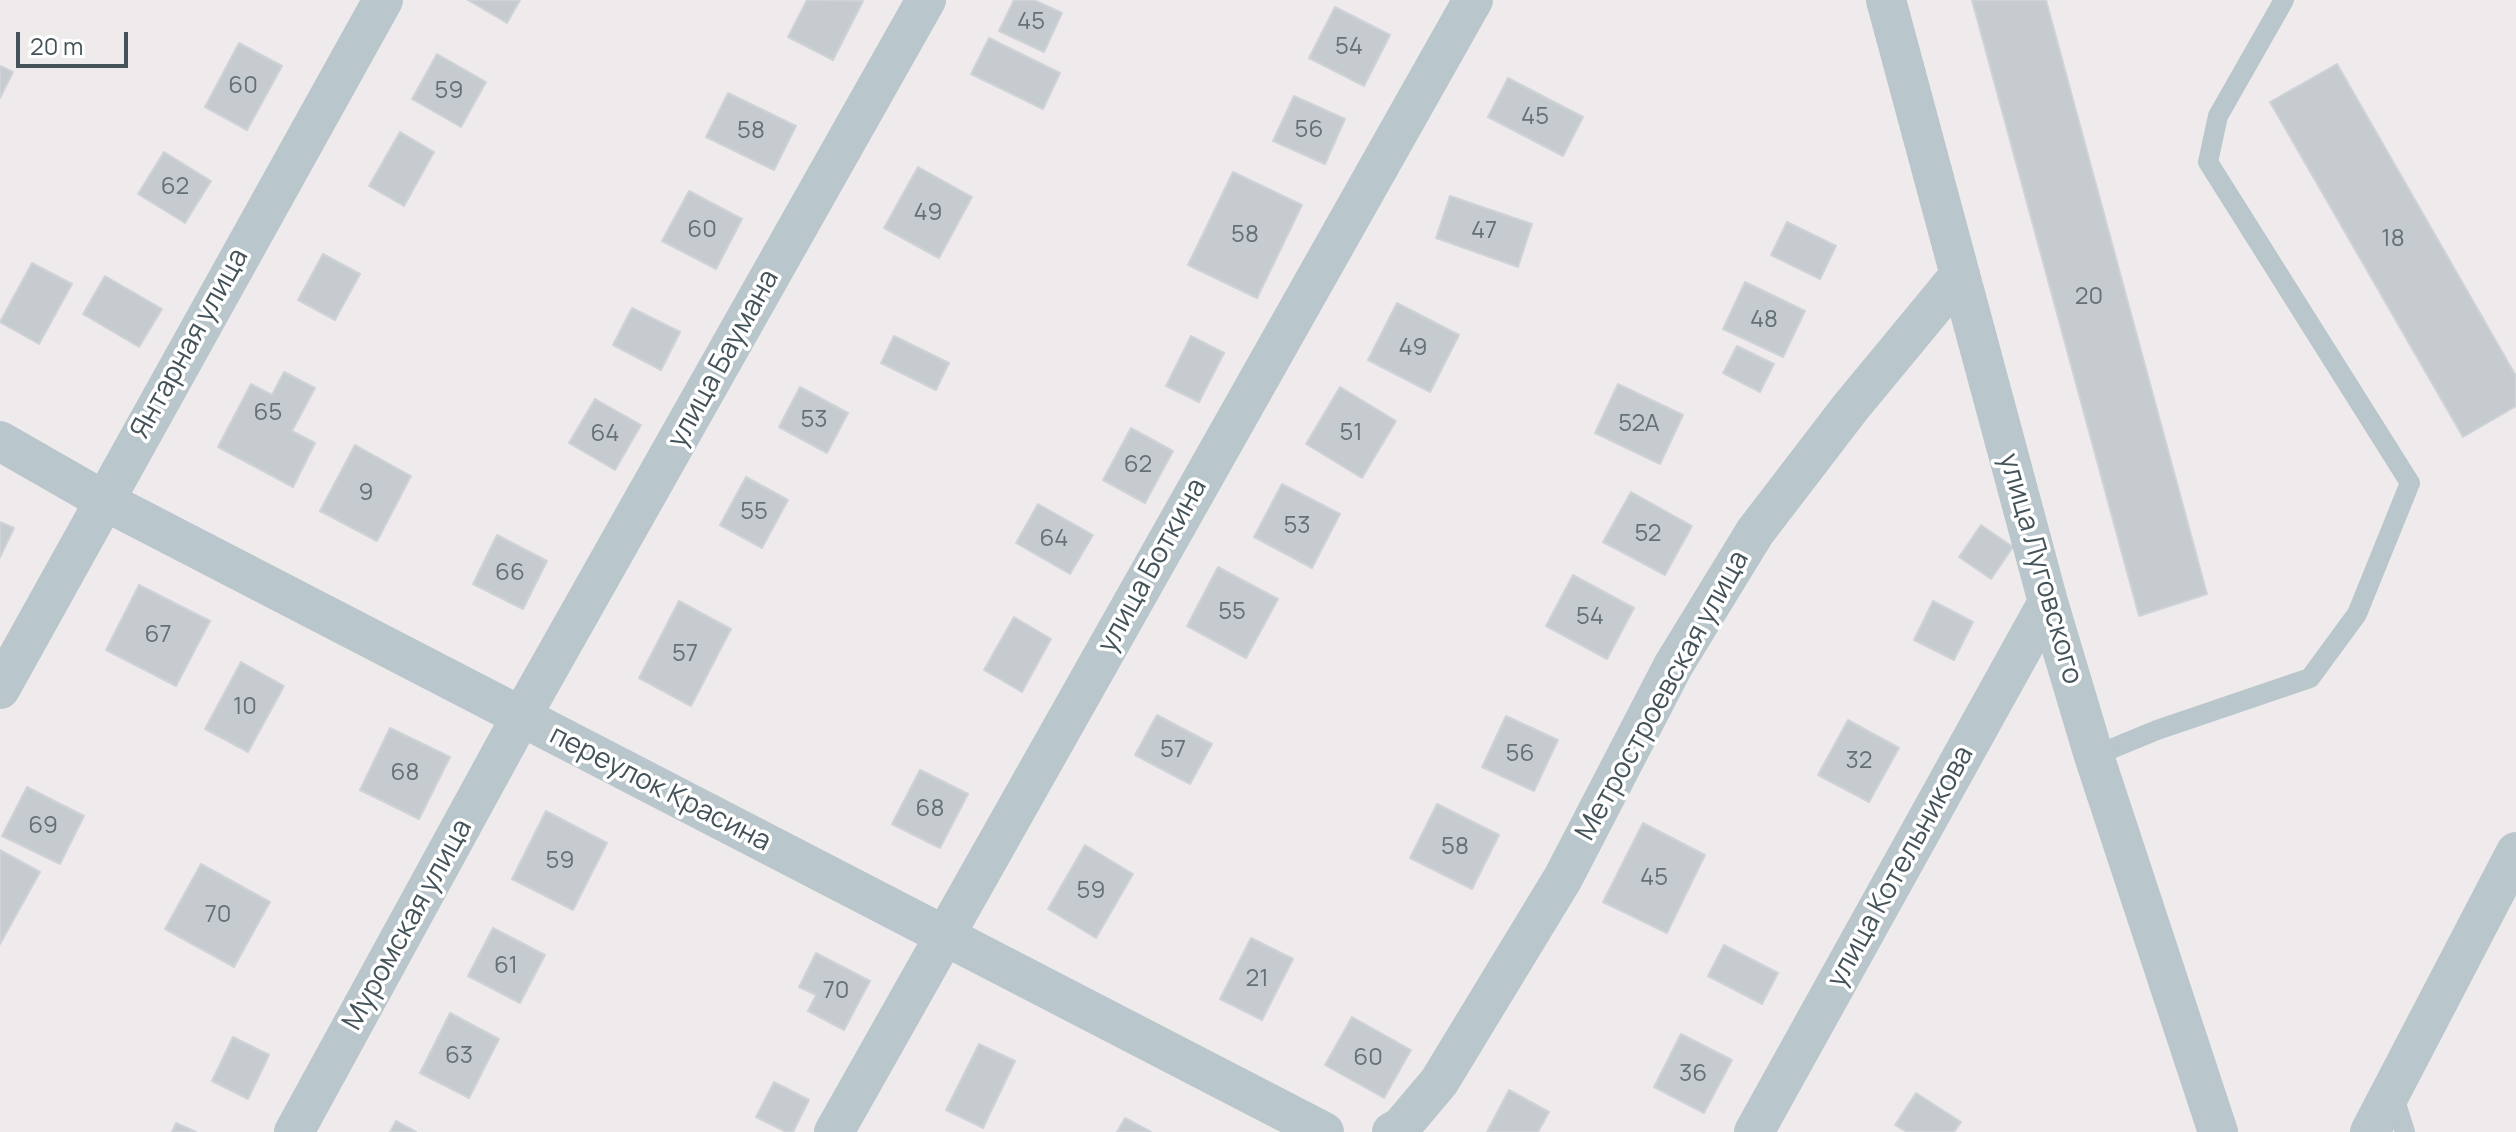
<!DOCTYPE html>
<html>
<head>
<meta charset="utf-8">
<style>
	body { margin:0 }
	#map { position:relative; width:2516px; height:1132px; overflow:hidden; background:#efebec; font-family:Manrope,sans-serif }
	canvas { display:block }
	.scale { position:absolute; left:16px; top:32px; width:112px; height:36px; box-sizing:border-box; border:4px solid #445359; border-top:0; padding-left:10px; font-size:24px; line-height:28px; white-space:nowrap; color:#445359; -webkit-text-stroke:6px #fff; paint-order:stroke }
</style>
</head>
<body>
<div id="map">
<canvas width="2516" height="1132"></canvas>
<div class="scale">20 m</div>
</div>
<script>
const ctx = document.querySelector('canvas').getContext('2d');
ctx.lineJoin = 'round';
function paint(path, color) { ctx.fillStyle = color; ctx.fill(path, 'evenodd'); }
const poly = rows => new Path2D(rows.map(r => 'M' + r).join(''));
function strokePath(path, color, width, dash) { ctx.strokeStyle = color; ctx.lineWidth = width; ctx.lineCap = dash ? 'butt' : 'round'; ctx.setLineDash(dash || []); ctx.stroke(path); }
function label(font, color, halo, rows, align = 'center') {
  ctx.font = font + ' Manrope,sans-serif'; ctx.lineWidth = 7; ctx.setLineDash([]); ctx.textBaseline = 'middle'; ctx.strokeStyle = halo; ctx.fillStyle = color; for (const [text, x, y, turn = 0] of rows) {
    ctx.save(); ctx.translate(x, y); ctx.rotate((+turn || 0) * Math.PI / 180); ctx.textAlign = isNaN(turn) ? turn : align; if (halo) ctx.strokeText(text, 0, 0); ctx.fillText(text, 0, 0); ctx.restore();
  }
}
const building = poly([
	[468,0,520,0,507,23,468,0],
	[807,0,863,1,833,60,788,37,807,0],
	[1014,0,1034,0,1062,13,1044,52,999,31,1014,0],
	[1972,0,2046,0,2207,594,2139,616,1972,0],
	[1335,7,1390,35,1364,86,1309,58,1335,7],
	[989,38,1060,73,1043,109,971,74,989,38],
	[239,43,282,66,247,130,205,107,239,43],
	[437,54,486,82,461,127,412,99,437,54],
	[2337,64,2516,376,2516,406,2463,437,2270,102,2337,64],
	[0,66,13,72,0,98,0,66],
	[1508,78,1583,117,1563,156,1488,117,1508,78],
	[728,93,796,126,774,170,706,137,728,93],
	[1294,96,1345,119,1325,164,1273,141,1294,96],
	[400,132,434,152,404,206,369,186,400,132],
	[164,152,211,181,185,223,138,194,164,152],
	[918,167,972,197,939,258,884,228,918,167],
	[1233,172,1302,205,1257,298,1188,265,1233,172],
	[689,191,742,219,716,269,662,241,689,191],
	[1450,196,1532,224,1518,267,1436,238,1450,196],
	[1787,222,1836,246,1820,279,1771,255,1787,222],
	[323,254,360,274,335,320,298,300,323,254],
	[32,263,72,284,39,344,0,322,32,263],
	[105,276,162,309,139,347,83,314,105,276],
	[1745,282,1805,311,1783,357,1723,329,1745,282],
	[1397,303,1459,335,1430,392,1368,360,1397,303],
	[632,308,680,332,661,370,613,345,632,308],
	[894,336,949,363,936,390,881,363,894,336],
	[1191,336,1224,353,1199,402,1166,386,1191,336],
	[1737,346,1774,364,1760,392,1723,373,1737,346],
	[284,372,315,388,292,431,315,443,293,487,218,447,251,384,272,395,284,372],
	[1618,384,1683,415,1660,464,1595,433,1618,384],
	[800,387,848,413,827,453,779,427,800,387],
	[1340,387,1396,421,1362,478,1306,444,1340,387],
	[595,399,641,425,615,470,569,443,595,399],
	[1131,428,1173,451,1145,503,1103,480,1131,428],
	[355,445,411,476,377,541,320,511,355,445],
	[746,477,788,500,762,548,720,525,746,477],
	[1282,484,1340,514,1312,568,1254,537,1282,484],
	[1631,492,1692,526,1665,575,1603,542,1631,492],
	[1038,504,1093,535,1070,574,1016,543,1038,504],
	[0,522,14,528,0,557,0,522],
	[1981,525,2013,547,1991,579,1959,557,1981,525],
	[497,535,547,561,523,609,473,584,497,535],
	[1218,567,1278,599,1246,658,1187,626,1218,567],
	[1573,575,1634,608,1607,659,1546,626,1573,575],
	[139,585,210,621,176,686,106,650,139,585],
	[679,601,731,629,691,706,639,678,679,601],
	[1933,601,1973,622,1954,660,1914,640,1933,601],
	[1014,617,1051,639,1022,692,984,670,1014,617],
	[241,662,284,686,248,752,205,729,241,662],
	[1157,715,1212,744,1190,784,1135,755,1157,715],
	[1506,716,1558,740,1534,791,1482,767,1506,716],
	[1848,720,1899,748,1869,802,1818,775,1848,720],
	[390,728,450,757,419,819,360,790,390,728],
	[920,770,968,794,940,848,892,824,920,770],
	[27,787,84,816,60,864,2,836,27,787],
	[1437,804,1499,835,1472,889,1410,858,1437,804],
	[546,811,607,843,573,910,512,879,546,811],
	[1643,823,1705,855,1667,933,1603,902,1643,823],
	[1085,845,1133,874,1096,938,1048,909,1085,845],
	[0,850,40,872,0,944,0,850],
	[201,864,270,902,234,967,165,929,201,864],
	[493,928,545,955,520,1003,468,976,493,928],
	[1251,938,1293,959,1262,1020,1220,999,1251,938],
	[1724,945,1778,973,1762,1004,1708,976,1724,945],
	[816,953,870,981,844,1030,808,1011,816,995,799,987,816,953],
	[450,1013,499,1039,469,1098,420,1073,450,1013],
	[1352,1017,1411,1050,1384,1098,1325,1065,1352,1017],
	[1681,1034,1732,1060,1704,1113,1654,1087,1681,1034],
	[233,1037,269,1055,248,1099,212,1081,233,1037],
	[979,1044,1015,1061,983,1128,946,1110,979,1044],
	[774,1082,809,1100,793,1132,786,1132,756,1117,774,1082],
	[1509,1090,1549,1112,1538,1132,1487,1132,1509,1090],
	[1916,1093,1961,1122,1954,1132,1907,1132,1895,1125,1916,1093],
	[1125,1118,1151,1132,1117,1132,1125,1118],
	[396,1121,416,1132,390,1132,396,1121],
	[176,1123,196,1132,172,1132,176,1123]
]);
paint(building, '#c5cbcf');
strokePath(building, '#cfd3d8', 2);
strokePath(poly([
	[2094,756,2157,730,2310,678,2357,614,2410,483,2208,162,2218,116,2284,0],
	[2393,1094,2405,1132]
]), '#b9c6cb', 20);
strokePath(poly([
	[1886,0,2048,602,2094,756,2218,1132],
	[0,441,103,500,1324,1132],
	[0,689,383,0],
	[294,1132,521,717,926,0],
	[834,1132,1473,0],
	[1392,1132,1401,1127,1439,1082,1563,878,1673,666,1755,532,1850,408,1959,276],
	[1754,1132,2048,602],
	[2370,1132,2516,852]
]), '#b9c6cb', 40);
label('24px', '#647176', null, [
	["45",1031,22],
	["54",1349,47],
	["60",243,86],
	["59",449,91],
	["45",1535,117],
	["56",1309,130],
	["58",751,131],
	["62",175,187],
	["49",928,213],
	["60",702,230],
	["47",1484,231],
	["58",1245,235],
	["18",2393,239],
	["20",2089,297],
	["48",1764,320],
	["49",1413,348],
	["65",268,413],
	["53",814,420],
	["52А",1639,424],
	["51",1351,433],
	["64",605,434],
	["62",1138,465],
	["9",366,493],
	["55",754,512],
	["53",1297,526],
	["52",1648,534],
	["64",1054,539],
	["66",510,573],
	["55",1232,612],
	["54",1590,617],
	["67",158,635],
	["57",685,654],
	["10",245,707],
	["57",1173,750],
	["56",1520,754],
	["32",1859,761],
	["68",405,773],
	["68",930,809],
	["69",43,826],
	["58",1455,847],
	["59",560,861],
	["45",1654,878],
	["59",1091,891],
	["70",218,915],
	["61",506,966],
	["21",1257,979],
	["70",836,991],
	["63",459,1056],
	["60",1368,1058],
	["36",1693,1074]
]);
label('28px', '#445359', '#fff', [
	["Янтарная улица",190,344,-61],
	["улица Баумана",724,359,-61],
	["улица Боткина",1153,566,-61],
	["улица Луговского",2040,569,74],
	["Метростроевская улица",1663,696,-61],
	["переулок Красина",660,789,27],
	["улица Котельникова",1901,867,-61],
	["Муромская улица",408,925,-61]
]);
</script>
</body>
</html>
